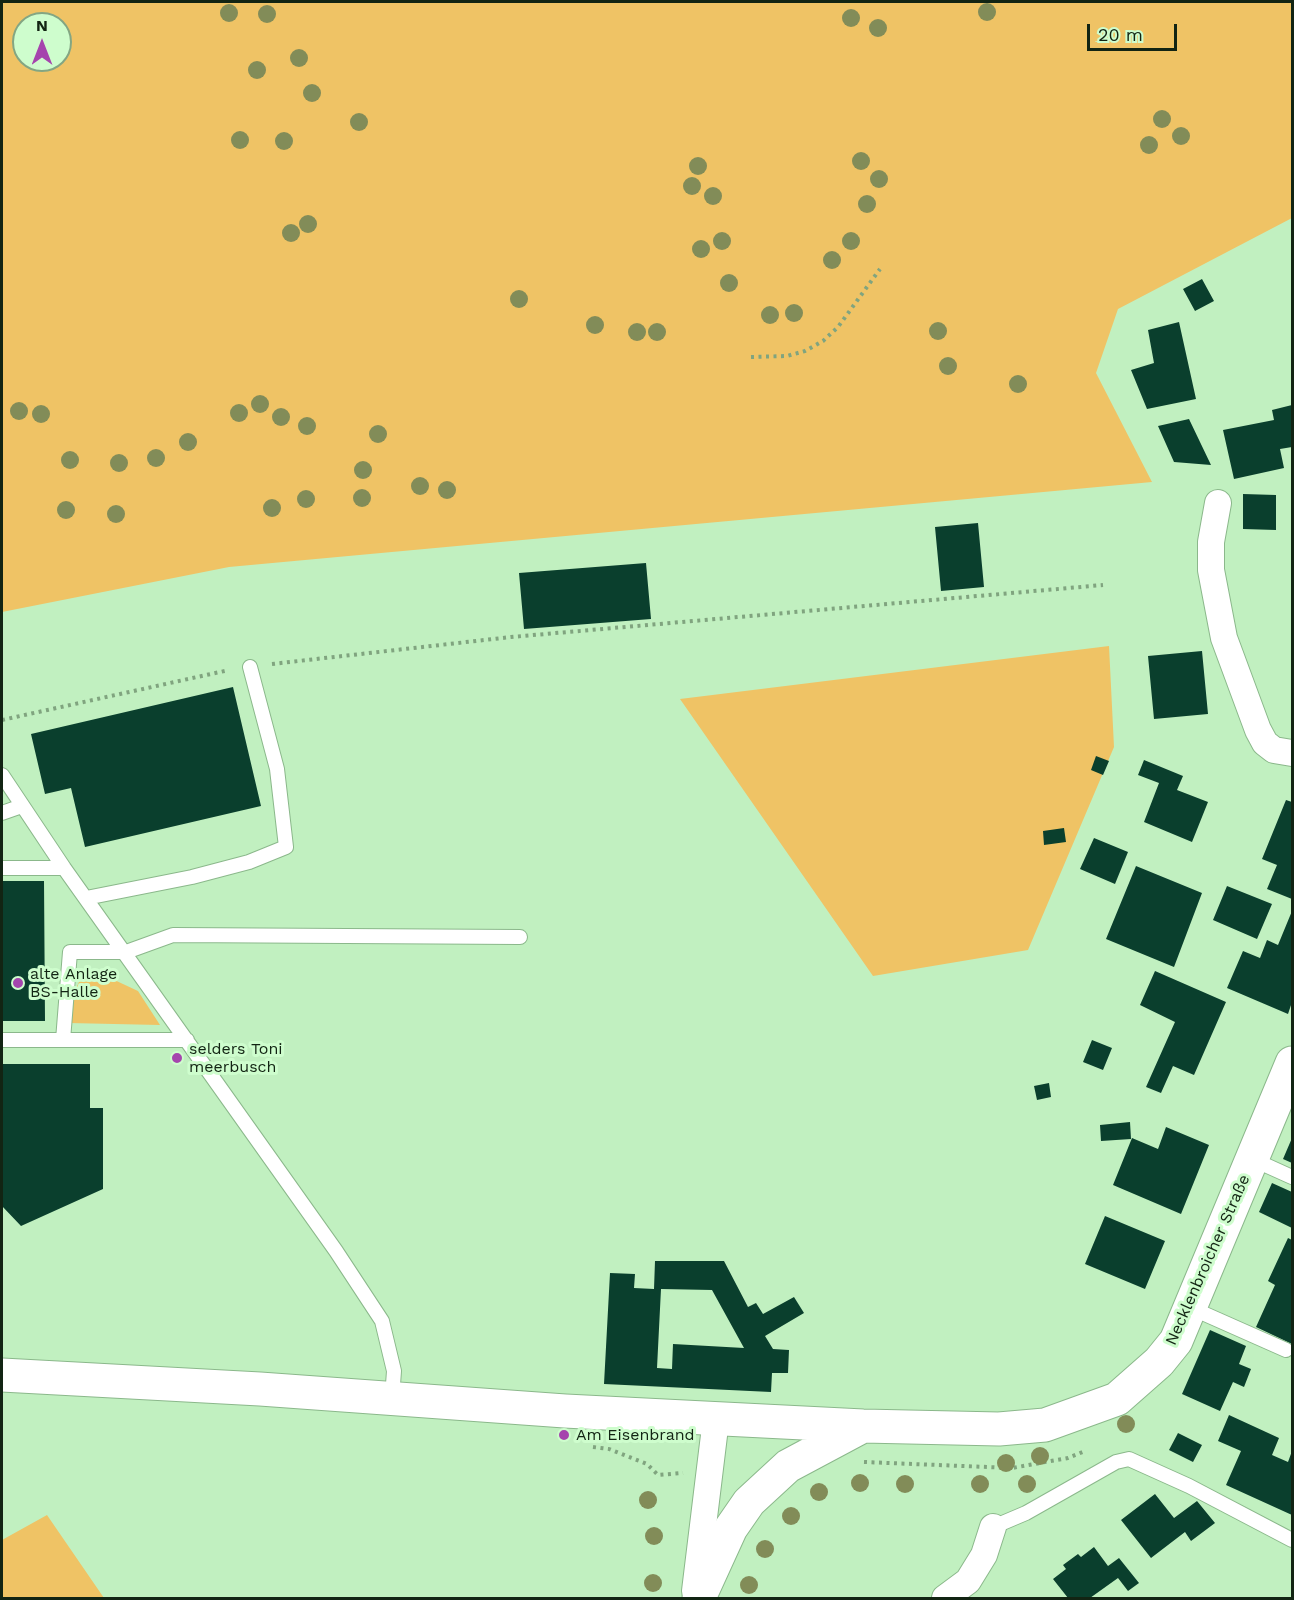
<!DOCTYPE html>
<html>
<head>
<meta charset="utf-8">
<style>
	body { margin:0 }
	#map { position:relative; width:1294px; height:1600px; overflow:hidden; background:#c1f0c0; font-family:"Work Sans",sans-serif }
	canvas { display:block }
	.frame { position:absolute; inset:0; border:3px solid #122413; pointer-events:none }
	.north { position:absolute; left:12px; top:12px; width:60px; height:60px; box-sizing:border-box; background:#cefdcd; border:2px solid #83a683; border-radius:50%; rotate:0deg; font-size:16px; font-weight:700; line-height:24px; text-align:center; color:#122413 }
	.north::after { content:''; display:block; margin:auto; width:21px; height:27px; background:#a545ad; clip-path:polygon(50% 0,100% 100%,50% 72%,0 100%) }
	.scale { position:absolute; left:1087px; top:24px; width:90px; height:27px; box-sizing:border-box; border:3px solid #122413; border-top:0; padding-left:8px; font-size:18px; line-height:21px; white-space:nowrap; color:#122413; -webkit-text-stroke:4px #cefdcd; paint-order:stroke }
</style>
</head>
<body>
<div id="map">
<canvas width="1294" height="1600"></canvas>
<div class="frame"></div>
<div class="north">N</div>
<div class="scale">20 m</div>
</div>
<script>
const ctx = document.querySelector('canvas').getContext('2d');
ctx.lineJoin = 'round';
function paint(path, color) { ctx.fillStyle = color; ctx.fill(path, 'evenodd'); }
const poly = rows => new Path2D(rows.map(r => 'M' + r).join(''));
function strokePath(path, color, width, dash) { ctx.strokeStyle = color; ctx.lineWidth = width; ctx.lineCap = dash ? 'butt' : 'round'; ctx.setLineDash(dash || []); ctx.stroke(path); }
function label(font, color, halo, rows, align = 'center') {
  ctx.font = font + ' "Work Sans",sans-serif'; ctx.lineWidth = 6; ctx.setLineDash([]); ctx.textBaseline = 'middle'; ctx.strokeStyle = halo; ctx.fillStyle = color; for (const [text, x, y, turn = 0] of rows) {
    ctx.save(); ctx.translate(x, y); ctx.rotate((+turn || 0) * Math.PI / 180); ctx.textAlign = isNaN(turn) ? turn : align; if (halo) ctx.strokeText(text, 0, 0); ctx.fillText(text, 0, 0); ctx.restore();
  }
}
paint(poly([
	[2,2,1292,2,1292,218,1118,309,1096,373,1152,482,229,567,2,612],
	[24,24,60,24,60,60,24,60],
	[1109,646,1114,747,1028,950,873,976,680,699],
	[90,976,108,977,138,991,160,1025,68,1023,70,1001,79,982],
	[47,1515,104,1598,2,1598,2,1540]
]), '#efc365');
paint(poly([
	[1202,279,1214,301,1195,311,1183,289],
	[1179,322,1196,399,1147,409,1131,370,1154,363,1148,330],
	[1292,405,1292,447,1280,449,1284,468,1234,479,1223,430,1274,420,1272,410],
	[1189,419,1211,465,1174,462,1158,426],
	[1243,494,1276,495,1276,530,1243,529],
	[978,523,984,587,941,591,935,527],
	[646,563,651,619,524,629,519,573],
	[1202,651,1208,714,1154,719,1148,656],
	[233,687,261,806,85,847,71,788,45,794,31,734],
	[1096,756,1109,761,1103,775,1091,770],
	[1144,760,1183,776,1177,790,1208,802,1192,842,1144,822,1159,783,1138,775],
	[1286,800,1292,802,1292,899,1267,889,1277,865,1262,859],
	[1064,828,1066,842,1044,845,1043,831],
	[1094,838,1128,852,1115,884,1080,869],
	[1136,866,1202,893,1174,967,1106,939],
	[2,881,44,881,45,1021,2,1021],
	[1227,886,1272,904,1257,939,1213,920],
	[1292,911,1292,1002,1288,1014,1227,988,1243,951,1260,958,1267,940,1278,945],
	[1155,971,1226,1002,1194,1075,1173,1066,1161,1093,1146,1087,1175,1022,1140,1005],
	[1092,1040,1112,1048,1103,1070,1083,1062],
	[2,1064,90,1064,90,1108,103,1108,103,1189,21,1226,2,1206],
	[1049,1083,1051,1097,1037,1100,1034,1086],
	[1130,1122,1131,1139,1101,1141,1100,1125],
	[1166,1127,1209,1145,1181,1214,1113,1185,1132,1138,1158,1149],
	[1292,1138,1292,1163,1283,1159],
	[1272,1183,1292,1192,1292,1228,1259,1212],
	[1105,1216,1165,1241,1145,1289,1085,1264],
	[1288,1238,1292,1240,1292,1344,1256,1327,1275,1285,1268,1281],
	[655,1261,724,1261,748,1307,756,1303,763,1314,794,1297,804,1313,765,1336,773,1349,789,1350,788,1373,772,1373,771,1392,604,1384,610,1273,635,1274,634,1288,654,1289],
	[661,1289,712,1290,744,1348,673,1344,672,1369,657,1368],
	[1210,1330,1246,1346,1239,1364,1251,1369,1244,1387,1233,1382,1220,1411,1182,1394],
	[1229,1415,1279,1438,1272,1455,1288,1462,1292,1451,1292,1515,1226,1485,1241,1451,1218,1441],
	[1178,1433,1202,1445,1193,1462,1169,1450],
	[1155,1494,1174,1518,1197,1501,1215,1523,1191,1541,1185,1532,1151,1558,1121,1520],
	[1094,1547,1108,1566,1119,1558,1139,1583,1128,1591,1118,1578,1090,1598,1068,1598,1053,1579,1066,1569,1063,1565,1078,1554,1081,1557]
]), '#0a3f2d');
const lane = poly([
	[2,775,64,868,336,1251,382,1321,394,1371,392,1398],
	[2,813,22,806],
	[2,868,64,868],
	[86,898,192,877,249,862,286,847,277,769,250,667],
	[2,1040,187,1040],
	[63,1040,70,952,126,952,173,935,520,937],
	[1252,1159,1292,1177],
	[1189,1307,1286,1350],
	[993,1527,1026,1513,1116,1462,1129,1459,1189,1486,1292,1540]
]);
const street = poly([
	[1218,503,1211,542,1211,570,1224,638,1258,730,1265,743,1274,750,1292,753],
	[695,1591,716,1419],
	[945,1598,968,1581,984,1555,993,1527]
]);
const secondary = poly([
	[2,1375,260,1389,565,1411,863,1426,999,1429,1045,1425,1117,1399,1159,1362,1176,1341,1292,1063],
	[699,1598,731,1528,749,1502,788,1466,863,1426]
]);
strokePath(lane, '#8bb88b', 16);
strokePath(street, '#8bb88b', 28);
strokePath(secondary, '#8bb88b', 35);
strokePath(poly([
	[751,357,787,356,805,351,823,341,838,327,880,269],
	[272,664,511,637,1103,585],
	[2,720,229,670],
	[593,1447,609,1449,647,1464,658,1475,683,1473],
	[864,1462,1012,1468,1068,1458,1085,1451]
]), '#80a47f', 4, [3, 4.5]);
strokePath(lane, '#fff', 14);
strokePath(street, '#fff', 26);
strokePath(secondary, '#fff', 33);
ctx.fillStyle = '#828c58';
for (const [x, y] of [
	[987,12],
	[229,13],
	[267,14],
	[851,18],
	[878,28],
	[299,58],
	[257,70],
	[312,93],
	[1162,119],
	[359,122],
	[1181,136],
	[240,140],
	[284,141],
	[1149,145],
	[861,161],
	[698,166],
	[879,179],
	[692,186],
	[713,196],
	[867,204],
	[308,224],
	[291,233],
	[722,241],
	[851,241],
	[701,249],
	[832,260],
	[729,283],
	[519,299],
	[794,313],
	[770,315],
	[595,325],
	[938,331],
	[637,332],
	[657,332],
	[948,366],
	[1018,384],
	[260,404],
	[19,411],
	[239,413],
	[41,414],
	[281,417],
	[307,426],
	[378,434],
	[188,442],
	[156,458],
	[70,460],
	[119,463],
	[363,470],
	[420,486],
	[447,490],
	[362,498],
	[306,499],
	[272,508],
	[66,510],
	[116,514],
	[1126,1424],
	[1040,1456],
	[1006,1463],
	[860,1483],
	[905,1484],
	[980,1484],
	[1027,1484],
	[819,1492],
	[648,1500],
	[791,1516],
	[654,1536],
	[765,1549],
	[653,1583],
	[749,1585]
]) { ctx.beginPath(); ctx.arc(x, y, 9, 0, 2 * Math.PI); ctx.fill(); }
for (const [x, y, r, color] of [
	[18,983,6,"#a545ad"],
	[177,1058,6,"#a545ad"],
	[564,1435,6,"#a545ad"]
]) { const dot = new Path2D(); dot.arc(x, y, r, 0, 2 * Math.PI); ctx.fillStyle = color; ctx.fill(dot); strokePath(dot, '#cefdcd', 2); }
label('16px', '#122413', '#cefdcd', [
	["alte Anlage",30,974],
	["BS-Halle",30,992],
	["selders Toni",189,1049],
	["meerbusch",189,1067],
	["Am Eisenbrand",576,1435]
], 'left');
label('16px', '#122413', '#cefdcd', [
	["Necklenbroicher Straße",1208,1260,-66]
]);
</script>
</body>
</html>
